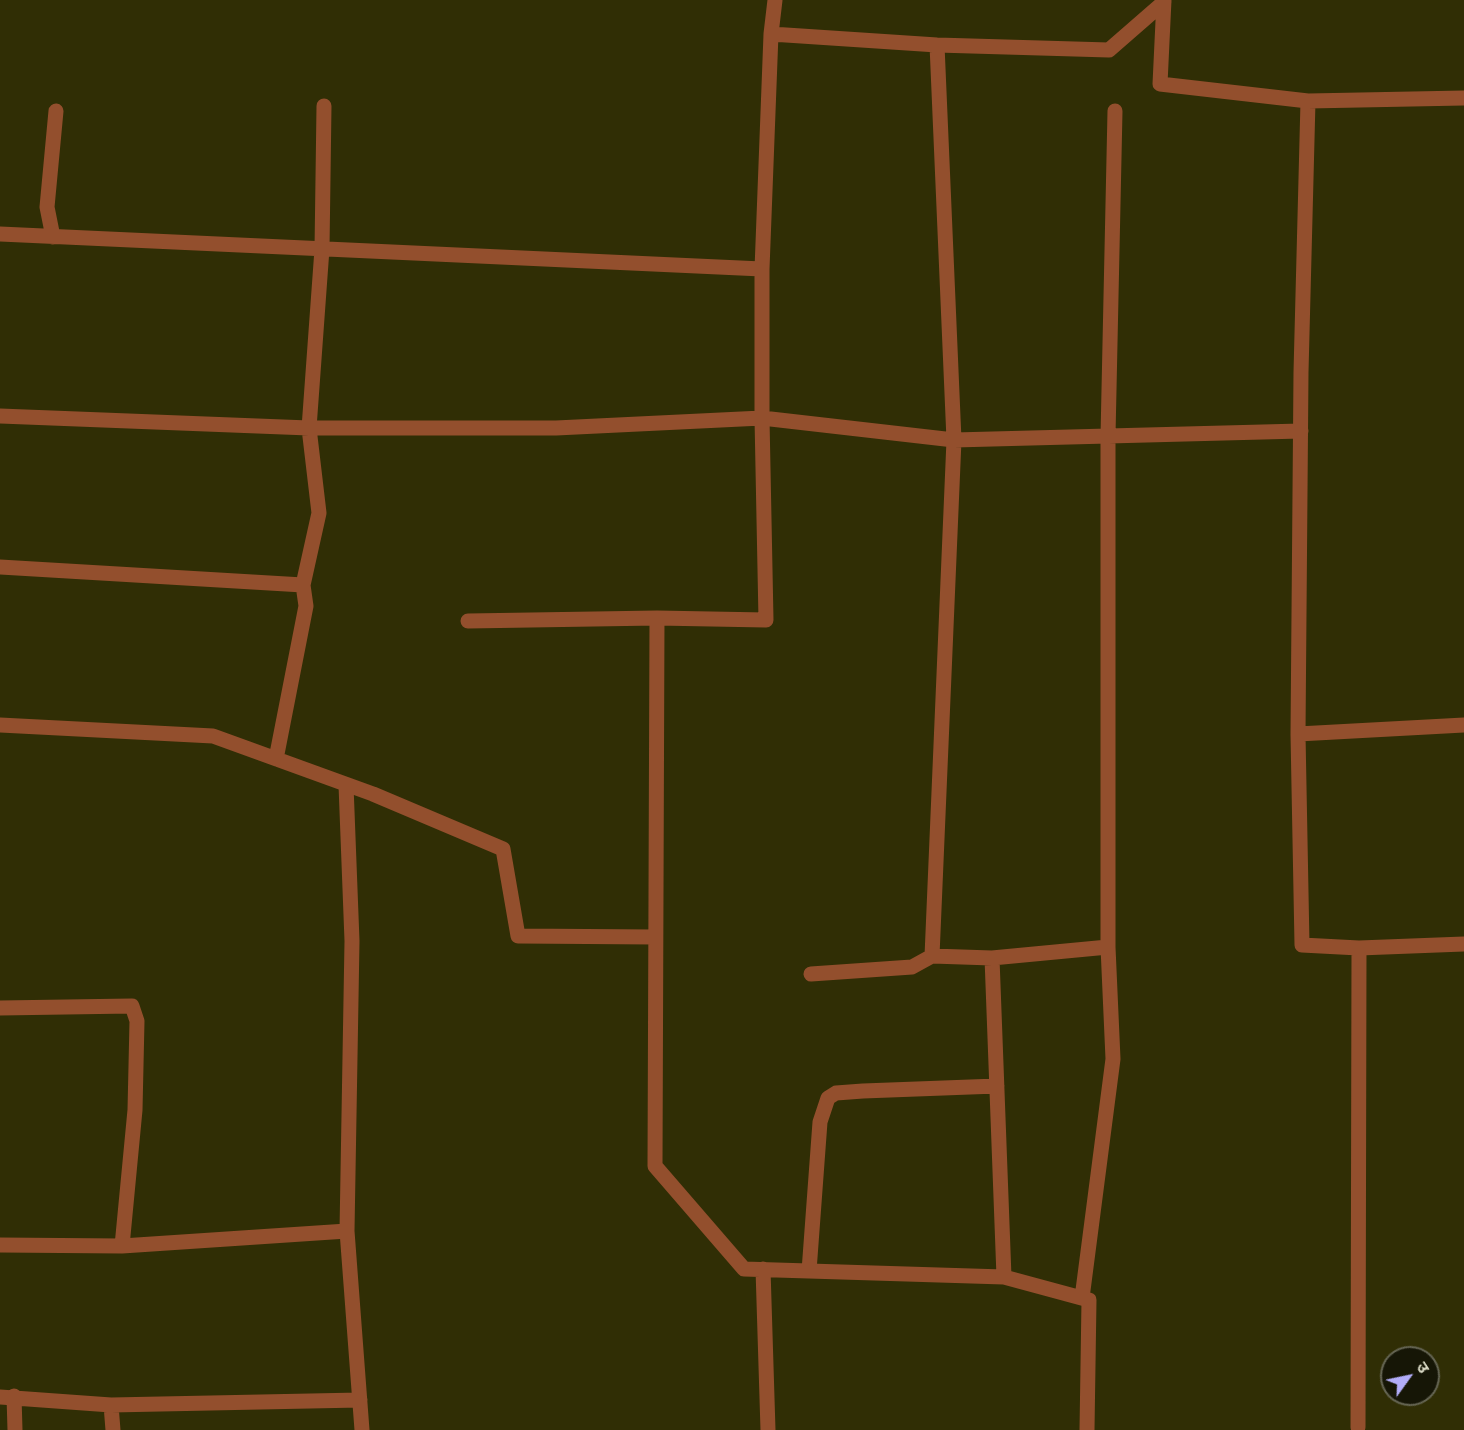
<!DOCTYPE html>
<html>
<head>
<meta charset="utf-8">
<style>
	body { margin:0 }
	#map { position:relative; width:1464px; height:1430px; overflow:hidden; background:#302e05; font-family:"Libre Baskerville","Noto Sans Devanagari",serif }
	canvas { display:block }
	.north { position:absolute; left:1380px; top:1346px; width:60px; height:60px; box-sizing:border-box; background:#161606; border:2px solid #656553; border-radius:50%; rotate:57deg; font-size:16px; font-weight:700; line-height:24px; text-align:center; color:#dbdbc6 }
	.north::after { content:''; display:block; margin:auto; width:21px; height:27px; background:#b2adf9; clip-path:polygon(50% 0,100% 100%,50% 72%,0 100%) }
</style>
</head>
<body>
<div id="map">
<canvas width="1464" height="1430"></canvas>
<div class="north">उ</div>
</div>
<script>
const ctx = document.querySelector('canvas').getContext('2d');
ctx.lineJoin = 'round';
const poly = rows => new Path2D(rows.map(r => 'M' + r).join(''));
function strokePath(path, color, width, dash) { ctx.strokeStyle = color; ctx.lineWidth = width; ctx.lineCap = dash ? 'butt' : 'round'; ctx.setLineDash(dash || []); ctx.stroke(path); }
strokePath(poly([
	[775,0,771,34,762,269,762,418,954,440,1301,431],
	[1164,0,1160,84,1308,101,1464,98],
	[771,34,937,45,1109,50,1164,2],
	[1308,101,1301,372,1298,734,1302,945,1359,948,1464,944],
	[0,234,762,269],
	[53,237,47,207,56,111],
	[0,416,309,428,556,428,762,418,766,620,657,618,655,1166,744,1269,1004,1277,992,958,1108,947,1108,436,1115,111],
	[0,567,303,585],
	[468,621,657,618],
	[0,725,213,736,373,794,503,849,518,936,655,937],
	[1298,734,1464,725],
	[276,759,306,606,303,585,319,513,309,428,322,249,324,106],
	[346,785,352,941,347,1231,362,1430],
	[932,956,954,440,937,45],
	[811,974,912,967,932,956,992,958],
	[0,1008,132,1006,137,1021,135,1110,122,1246],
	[0,1245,122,1246,347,1231],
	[763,1269,768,1430],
	[809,1271,820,1122,828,1098,836,1093,863,1091,997,1086],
	[1004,1277,1089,1300,1087,1430],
	[1082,1298,1113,1059,1108,947],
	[14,1396,15,1430],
	[0,1397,111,1405],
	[1358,1427,1359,948],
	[113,1430,111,1405,360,1400]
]), '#934f2d', 15);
</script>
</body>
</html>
